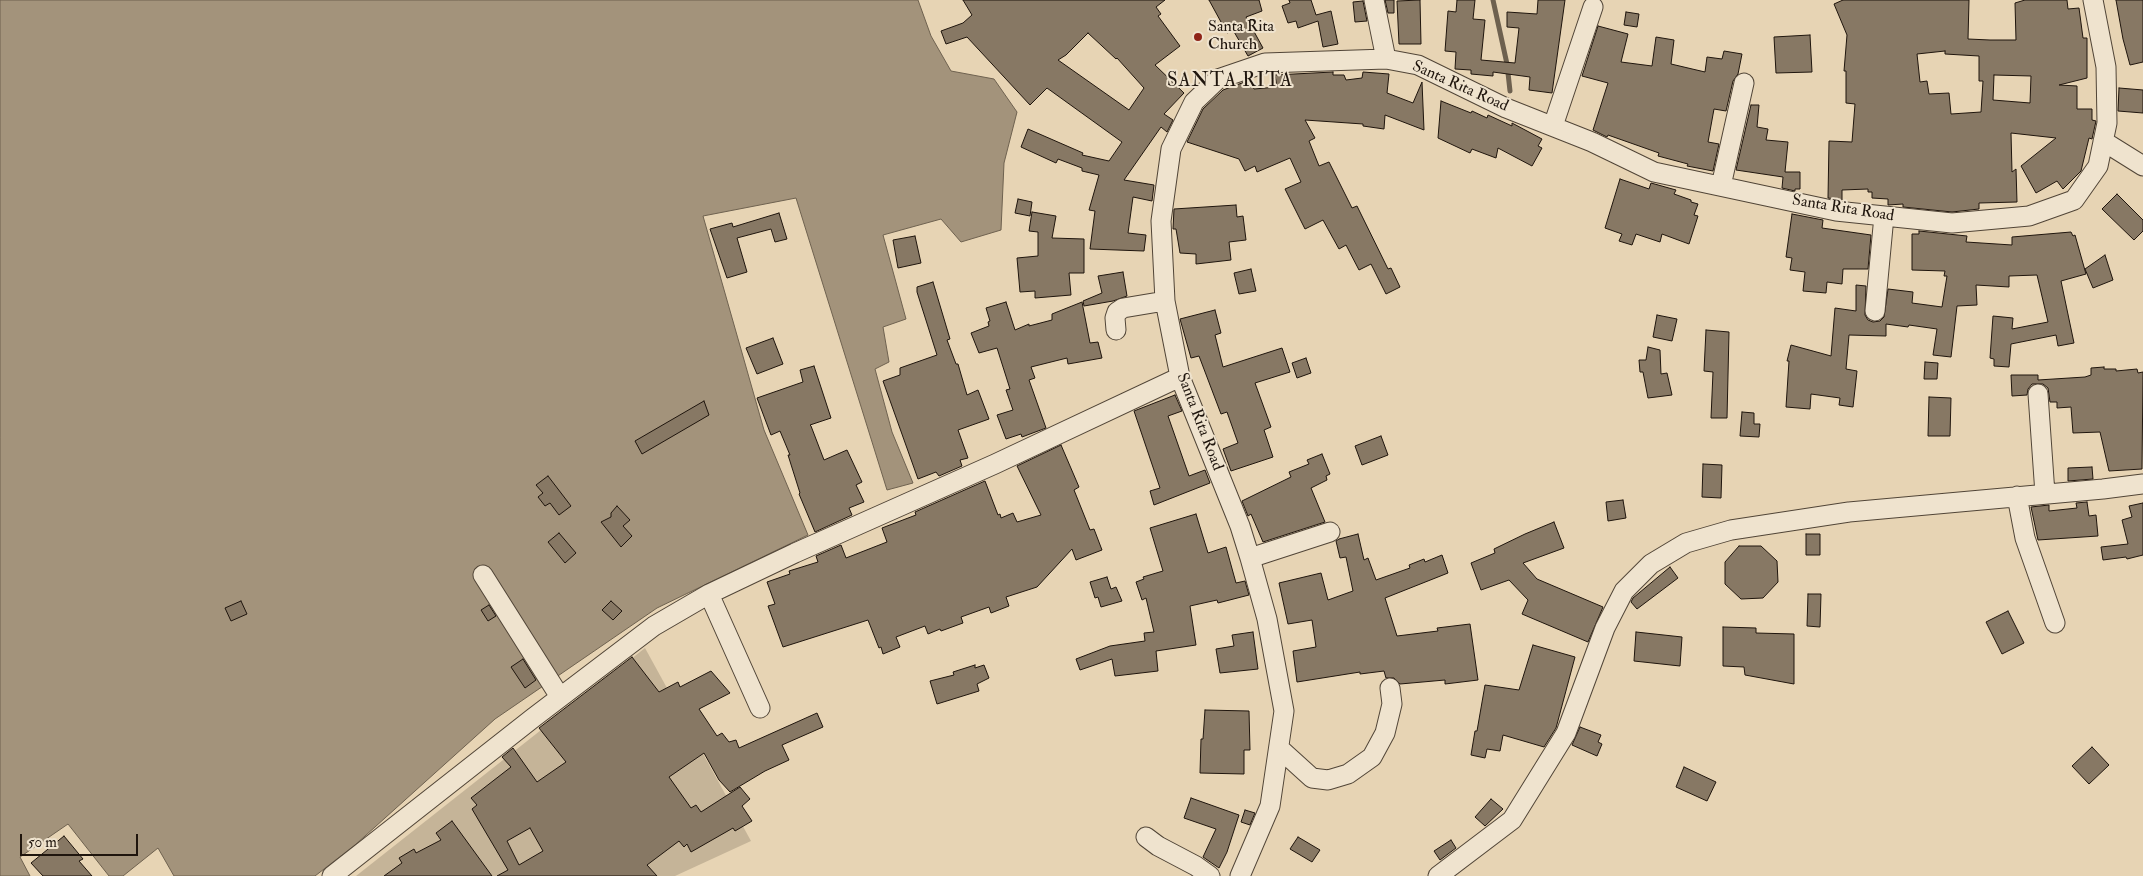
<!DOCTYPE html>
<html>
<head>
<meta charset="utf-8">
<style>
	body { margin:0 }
	#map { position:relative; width:2143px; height:876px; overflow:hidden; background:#e7d4b4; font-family:"IM FELL Double Pica",serif }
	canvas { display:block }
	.scale { position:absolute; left:20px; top:834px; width:118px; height:22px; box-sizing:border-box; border:2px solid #1f150d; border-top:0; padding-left:6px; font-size:15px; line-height:18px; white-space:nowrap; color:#1f150d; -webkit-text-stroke:4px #efe3ce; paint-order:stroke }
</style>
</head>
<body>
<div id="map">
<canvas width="2143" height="876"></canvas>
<div class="scale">50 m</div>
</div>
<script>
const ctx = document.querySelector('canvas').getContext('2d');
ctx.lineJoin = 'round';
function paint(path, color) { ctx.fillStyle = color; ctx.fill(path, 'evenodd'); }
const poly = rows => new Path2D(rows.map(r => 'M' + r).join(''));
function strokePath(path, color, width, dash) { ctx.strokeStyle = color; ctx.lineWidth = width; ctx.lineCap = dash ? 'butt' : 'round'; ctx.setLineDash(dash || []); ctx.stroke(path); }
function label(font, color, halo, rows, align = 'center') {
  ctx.font = font + ' "IM FELL Double Pica",serif'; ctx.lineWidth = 4; ctx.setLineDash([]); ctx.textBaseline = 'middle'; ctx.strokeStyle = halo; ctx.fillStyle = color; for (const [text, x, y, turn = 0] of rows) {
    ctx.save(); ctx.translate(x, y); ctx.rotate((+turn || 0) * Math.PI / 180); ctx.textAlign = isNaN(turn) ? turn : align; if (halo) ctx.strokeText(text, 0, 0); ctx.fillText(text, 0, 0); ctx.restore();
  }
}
paint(poly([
	[645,648,751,841,675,876,356,876]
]), '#c5b498');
const water = poly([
	[0,0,918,0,931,36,951,71,994,79,1017,112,1004,163,1001,230,961,242,941,219,883,235,906,319,883,327,889,362,875,369,892,432,913,483,887,490,796,198,703,216,764,430,808,535,657,608,495,719,355,845,315,876,174,876,158,848,123,876,109,876,68,824,20,857,30,876,0,876,0,0]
]);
paint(water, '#a3937b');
strokePath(water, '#6e614f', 1);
strokePath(poly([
	[1493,0,1507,64,1510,91]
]), '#6e614f', 5);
const building = poly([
	[963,0,1165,0,1156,7,1161,14,1158,16,1180,46,1155,65,1184,93,1164,114,1173,120,1167,132,1161,127,1124,180,1154,185,1152,201,1133,197,1128,233,1146,235,1144,251,1090,249,1095,211,1089,210,1099,175,1082,171,1082,168,1058,159,1056,163,1021,147,1028,129,1083,153,1082,155,1109,161,1122,142,1047,88,1030,105,967,37,946,44,941,31,963,23,972,15,963,0],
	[1088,33,1116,59,1117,58,1144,88,1129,110,1058,60,1066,55,1088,33],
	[1209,0,1259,0,1262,11,1246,17,1263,48,1248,56,1233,30,1227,33,1209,0],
	[1289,0,1311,0,1316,15,1331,11,1338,44,1323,47,1318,21,1298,28,1296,21,1288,23,1282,6,1290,3,1289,0],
	[1385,0,1394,0,1394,13,1388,13,1385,0],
	[1420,0,1421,44,1399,44,1397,1,1420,0],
	[1457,0,1475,0,1473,19,1485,20,1481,60,1515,63,1519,28,1507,27,1507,12,1537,14,1538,0,1565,0,1552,93,1529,90,1530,77,1493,72,1493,76,1471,74,1471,70,1455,69,1456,52,1445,51,1448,11,1456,12,1457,0],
	[1843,0,1969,0,1968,39,1990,40,2016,40,2015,3,2025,0,2067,0,2068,9,2079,8,2083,38,2087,38,2087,78,2059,85,2077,86,2077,109,2092,109,2092,120,2096,121,2092,139,2089,138,2081,171,2063,189,2057,181,2036,193,2021,166,2056,138,2011,133,2012,172,2016,169,2017,202,1979,203,1979,209,1952,212,1903,207,1903,204,1888,205,1888,199,1872,198,1872,192,1868,192,1868,189,1842,190,1842,200,1828,198,1829,141,1852,142,1855,104,1846,103,1846,71,1844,71,1847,35,1834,4,1843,0],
	[1945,51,1945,54,1979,56,1979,81,1983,81,1981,112,1951,114,1949,93,1929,94,1927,81,1920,82,1917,54,1945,51],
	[1994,75,2031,76,2030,103,1993,100,1994,75],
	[2116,0,2143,0,2143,62,2130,65,2123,39,2116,0],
	[1363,1,1367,21,1355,22,1353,2,1363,1],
	[1626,12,1639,14,1637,27,1624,25,1626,12],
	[1598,26,1628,34,1621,62,1652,66,1656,37,1674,40,1671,64,1705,72,1707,57,1722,59,1724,51,1742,54,1738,74,1733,81,1726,111,1714,109,1708,142,1719,144,1713,171,1687,166,1688,164,1658,156,1659,153,1608,135,1607,137,1593,130,1608,83,1582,76,1598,26],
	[1810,35,1812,72,1776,73,1774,37,1810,35],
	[1333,72,1333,75,1344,75,1346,80,1362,78,1363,72,1389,74,1387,93,1413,103,1422,82,1424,130,1385,115,1384,129,1363,126,1363,124,1305,120,1315,138,1309,141,1319,166,1329,162,1352,208,1357,206,1388,269,1391,268,1400,287,1386,294,1371,264,1359,270,1346,245,1339,249,1323,220,1305,229,1285,189,1301,182,1290,158,1257,172,1255,166,1245,171,1239,159,1187,142,1203,109,1223,90,1250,80,1254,89,1277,87,1275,75,1333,72],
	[2119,88,2143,90,2143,113,2118,111,2119,88],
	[1441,101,1471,113,1472,111,1487,118,1488,115,1512,126,1512,123,1542,139,1538,146,1542,148,1532,166,1498,148,1496,158,1472,149,1470,153,1438,138,1441,101],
	[1751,105,1759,105,1757,127,1768,129,1766,140,1788,142,1785,172,1800,172,1800,189,1795,189,1795,191,1782,188,1783,177,1736,170,1751,105],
	[1620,179,1649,189,1651,183,1676,190,1674,194,1691,200,1691,202,1698,204,1694,215,1698,216,1689,244,1662,234,1660,242,1636,234,1632,245,1619,241,1622,234,1605,228,1620,179],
	[2117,194,2143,220,2143,231,2134,240,2102,209,2117,194],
	[1018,199,1032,202,1030,216,1015,213,1018,199],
	[1236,205,1237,217,1243,216,1246,240,1229,242,1231,260,1196,264,1196,254,1180,253,1176,229,1173,229,1174,209,1236,205],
	[1032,212,1056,216,1052,238,1084,239,1084,273,1069,273,1071,295,1035,298,1035,291,1020,292,1017,258,1038,256,1038,232,1029,231,1032,212],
	[779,213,787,239,775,242,771,229,737,238,747,272,727,278,710,229,732,223,733,227,779,213],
	[1792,214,1823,220,1822,228,1871,235,1868,269,1843,269,1842,284,1827,282,1826,293,1803,291,1805,272,1790,270,1792,258,1786,257,1792,214],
	[1919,231,1967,236,1966,242,2012,245,2012,237,2071,232,2073,236,2075,235,2086,274,2061,281,2074,343,2058,346,2056,335,2011,344,2009,367,1994,366,1994,359,1990,358,1993,316,2013,318,2012,329,2048,322,2037,275,2009,276,2009,287,1976,285,1977,305,1957,306,1951,357,1933,355,1937,329,1909,325,1908,327,1886,324,1886,336,1849,335,1846,369,1857,371,1853,407,1839,405,1840,398,1811,394,1810,409,1786,407,1789,361,1787,361,1791,345,1831,356,1835,308,1856,311,1856,285,1866,286,1865,315,1868,320,1873,322,1880,321,1884,317,1888,289,1913,292,1912,303,1942,307,1947,276,1944,276,1945,271,1912,270,1912,234,1919,234,1919,231],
	[915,236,921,263,898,268,893,240,915,236],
	[2105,255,2113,280,2093,288,2085,269,2105,255],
	[1251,269,1256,291,1239,294,1234,273,1251,269],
	[1123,272,1127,296,1113,301,1084,306,1083,301,1102,293,1098,276,1123,272],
	[933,282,950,339,947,340,956,364,958,364,967,395,978,390,989,419,958,430,968,458,960,460,962,466,939,476,936,472,918,479,883,381,900,375,900,368,937,355,917,292,917,287,933,282],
	[1006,302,1015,330,1029,324,1029,326,1052,320,1052,314,1082,302,1090,343,1098,342,1102,358,1068,364,1067,358,1031,367,1035,378,1029,380,1046,428,1022,437,1021,434,1006,439,997,415,1013,410,1006,390,1010,389,997,348,979,353,971,333,989,326,988,322,990,321,986,308,1006,302],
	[1215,310,1221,333,1215,335,1223,367,1282,348,1290,372,1255,383,1271,427,1264,430,1273,457,1231,471,1223,449,1238,443,1227,412,1221,414,1199,356,1191,358,1180,319,1215,310],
	[1657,315,1677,319,1672,341,1653,337,1657,315],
	[1706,330,1729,332,1727,418,1711,418,1713,372,1704,371,1706,330],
	[773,338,783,364,757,374,746,348,773,338],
	[1648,347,1660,350,1661,374,1667,373,1672,395,1648,398,1643,372,1640,372,1639,360,1646,360,1648,347],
	[1306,358,1311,373,1297,378,1292,363,1306,358],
	[1925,362,1938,363,1937,379,1924,379,1925,362],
	[814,366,831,418,810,425,811,426,824,460,847,450,862,482,856,485,864,502,849,508,852,515,815,532,799,494,800,493,788,455,790,455,780,431,771,435,757,398,803,382,800,370,814,366],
	[2104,367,2104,369,2116,369,2116,371,2137,369,2138,373,2143,372,2142,469,2109,471,2100,432,2073,433,2071,407,2057,408,2057,402,2050,402,2048,388,2043,384,2032,384,2028,389,2027,395,2012,396,2011,375,2038,375,2038,380,2085,377,2091,375,2091,368,2104,367],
	[1175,395,1182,411,1168,416,1189,476,1205,470,1210,483,1154,505,1150,491,1160,488,1134,411,1175,395],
	[1929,397,1951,398,1950,436,1928,436,1929,397],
	[704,401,709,415,642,454,635,441,704,401],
	[1742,412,1754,413,1754,424,1760,424,1759,437,1740,436,1742,412],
	[1381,436,1388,455,1362,465,1355,446,1381,436],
	[1061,445,1079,487,1074,490,1090,530,1094,529,1102,550,1076,560,1072,549,1037,587,1006,597,1009,606,991,613,989,607,961,617,963,623,941,631,940,629,928,634,925,626,896,637,900,647,883,654,881,647,879,648,868,620,783,647,768,606,775,604,767,582,790,574,789,571,818,562,816,556,841,545,846,558,887,542,882,528,916,515,915,512,985,481,998,515,1000,514,1001,518,1013,513,1017,522,1041,515,1017,466,1061,445],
	[1322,454,1330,474,1326,476,1327,480,1311,488,1325,522,1263,542,1251,514,1248,516,1242,501,1291,477,1289,472,1309,464,1307,460,1322,454],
	[1703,464,1722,465,1721,498,1702,497,1703,464],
	[2092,467,2093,479,2068,481,2068,468,2092,467],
	[548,476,571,506,559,515,550,503,545,506,538,497,543,493,536,485,548,476],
	[1623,500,1626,518,1608,521,1606,502,1623,500],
	[2087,502,2089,516,2096,515,2098,536,2038,540,2031,507,2049,505,2049,511,2077,508,2076,503,2087,502],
	[2143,503,2143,555,2127,559,2126,557,2103,560,2101,547,2128,544,2122,520,2132,517,2129,506,2143,503],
	[617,506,630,520,623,526,632,536,621,547,601,522,611,517,611,513,617,506],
	[1196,514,1208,553,1226,547,1236,583,1245,581,1249,595,1218,603,1217,600,1190,606,1196,645,1156,651,1158,671,1115,676,1112,659,1080,670,1076,659,1110,646,1145,641,1144,633,1154,632,1146,598,1142,600,1136,582,1144,579,1143,577,1163,571,1150,528,1196,514],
	[1554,522,1564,548,1523,563,1537,579,1603,607,1588,642,1522,614,1528,600,1509,580,1481,590,1471,563,1495,553,1494,549,1525,534,1554,522],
	[559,533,576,553,565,563,548,542,559,533],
	[1358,534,1364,560,1368,558,1376,580,1410,568,1409,565,1424,559,1425,562,1442,555,1448,573,1385,598,1397,636,1438,631,1437,628,1470,624,1478,680,1445,684,1445,680,1400,684,1394,678,1386,678,1384,671,1360,674,1360,672,1297,682,1293,651,1316,647,1312,620,1288,624,1279,583,1321,573,1328,600,1353,591,1346,557,1340,558,1336,541,1339,539,1358,534],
	[1806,534,1820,534,1820,555,1806,555,1806,534],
	[1739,546,1761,546,1777,561,1778,582,1763,598,1741,599,1725,584,1725,562,1739,546],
	[1670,567,1678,578,1637,609,1631,602,1633,598,1670,567],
	[1107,577,1111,589,1116,587,1122,601,1101,607,1098,597,1095,598,1090,582,1107,577],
	[1808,594,1821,594,1820,627,1807,626,1808,594],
	[241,601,247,614,231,621,225,608,241,601],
	[611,601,622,611,613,620,602,610,611,601],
	[489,605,496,616,488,621,481,610,489,605],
	[2008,611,2024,643,2002,654,1986,622,2008,611],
	[1723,627,1756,628,1756,633,1794,634,1794,684,1745,675,1744,667,1723,666,1723,627],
	[1253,632,1258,669,1220,673,1216,649,1234,646,1232,635,1253,632],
	[1636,632,1682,637,1680,666,1634,661,1636,632],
	[1533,645,1575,657,1556,728,1544,747,1503,735,1500,751,1487,749,1485,758,1471,755,1475,731,1477,731,1485,685,1519,690,1533,645],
	[632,657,659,692,678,682,680,687,711,671,730,693,699,709,717,736,722,733,729,742,736,740,739,748,817,713,823,727,782,745,789,760,765,771,730,792,719,780,704,753,669,777,691,808,696,805,701,812,740,787,750,799,742,806,752,821,735,831,733,828,691,852,687,844,684,847,679,841,647,865,657,876,497,876,508,870,472,809,477,805,471,798,511,767,502,757,513,748,537,782,566,762,539,728,632,657],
	[530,828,543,851,519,865,507,841,530,828],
	[523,659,536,680,525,688,511,667,523,659],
	[975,665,975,668,984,665,989,678,977,684,979,691,937,704,930,681,954,675,953,672,975,665],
	[1205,710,1249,711,1250,750,1244,750,1244,774,1200,773,1201,739,1203,739,1205,710],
	[1580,727,1601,735,1598,742,1602,744,1597,756,1572,745,1580,727],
	[2092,747,2109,765,2089,784,2072,766,2092,747],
	[1684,767,1716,782,1707,801,1676,787,1684,767],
	[1191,798,1239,815,1227,852,1219,868,1203,857,1216,829,1184,818,1191,798],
	[1491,799,1503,809,1485,826,1475,817,1491,799],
	[1245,810,1255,813,1250,825,1241,822,1245,810],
	[452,821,492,876,384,876,402,863,399,858,414,849,416,853,441,840,436,833,452,821],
	[64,836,83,859,79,861,92,876,43,876,31,863,64,836],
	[1298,837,1320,850,1312,862,1290,849,1298,837],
	[1451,840,1456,848,1440,860,1434,851,1451,840]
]);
paint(building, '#877864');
strokePath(building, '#1f150d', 1);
const minor = poly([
	[1374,0,1386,59],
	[1553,126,1593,7],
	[2103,141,2143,166],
	[1721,186,1744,83],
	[1875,311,1884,216],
	[1116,330,1115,318,1117,312,1123,308,1165,301],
	[2038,394,2045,494],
	[2017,496,2025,538,2055,623],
	[1250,558,1330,532],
	[483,575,560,697],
	[709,594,760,708],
	[1280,749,1312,778,1328,780,1348,774,1372,757,1385,733,1392,704,1390,688],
	[1146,837,1158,846,1196,866,1210,876],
	[332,876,533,718,654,626,709,594,795,553,995,464,1180,377],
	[1240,876,1270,806,1284,711,1267,619,1250,558,1240,526,1180,377,1165,301,1161,221,1171,149,1194,102,1218,79,1265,63,1386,59,1418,65,1506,108,1592,142,1654,172,1836,211,1952,223,2029,216,2074,200,2098,166,2107,123,2106,67,2093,0],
	[1438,876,1512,820,1566,733,1605,628,1624,591,1651,564,1686,543,1731,530,1849,512,2103,489,2143,484]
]);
strokePath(minor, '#514537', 21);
strokePath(minor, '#efe3ce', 19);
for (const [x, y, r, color] of [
	[1198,37,5,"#8f2418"]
]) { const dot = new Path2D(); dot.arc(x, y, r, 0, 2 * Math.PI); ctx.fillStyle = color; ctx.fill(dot); strokePath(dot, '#efe3ce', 2); }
label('16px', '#1f150d', '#efe3ce', [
	["Santa Rita",1208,28],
	["Church",1208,46]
], 'left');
label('16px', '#1f150d', '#efe3ce', [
	["Santa Rita Road",1460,87,24],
	["Santa Rita Road",1843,209,9],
	["Santa Rita Road",1199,422,69]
]);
ctx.letterSpacing = '1px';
label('19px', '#1f150d', '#efe3ce', [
	["SANTA RITA",1230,82]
]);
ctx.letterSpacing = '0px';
</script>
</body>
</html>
